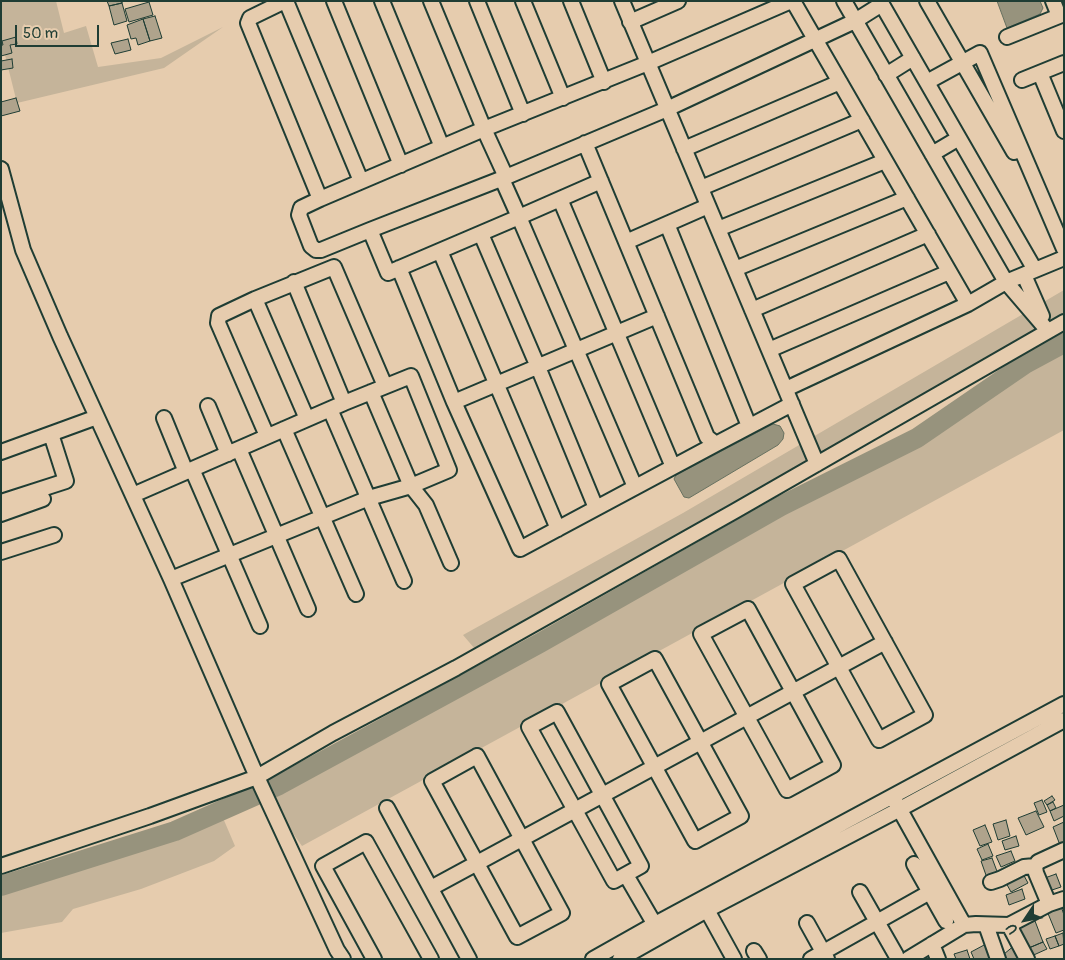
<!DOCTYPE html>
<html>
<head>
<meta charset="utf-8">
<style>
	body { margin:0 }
	#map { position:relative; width:1065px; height:960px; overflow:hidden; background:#e6ccae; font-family:Pangolin,sans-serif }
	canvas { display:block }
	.frame { position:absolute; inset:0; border:2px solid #1f3d34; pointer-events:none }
	.north { position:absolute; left:1000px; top:895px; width:50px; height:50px; -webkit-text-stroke:4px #e6ccae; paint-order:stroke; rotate:236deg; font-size:14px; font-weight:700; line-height:20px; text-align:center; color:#1f3d34 }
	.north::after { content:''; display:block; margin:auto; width:18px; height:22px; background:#1f3d34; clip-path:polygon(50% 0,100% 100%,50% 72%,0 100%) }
	.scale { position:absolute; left:15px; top:25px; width:84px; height:22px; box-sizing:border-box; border:2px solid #1f3d34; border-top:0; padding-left:6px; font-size:15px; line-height:18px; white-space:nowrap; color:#1f3d34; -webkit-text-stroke:4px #e6ccae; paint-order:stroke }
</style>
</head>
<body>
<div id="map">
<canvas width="1065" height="960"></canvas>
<div class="frame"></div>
<div class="north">U</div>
<div class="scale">50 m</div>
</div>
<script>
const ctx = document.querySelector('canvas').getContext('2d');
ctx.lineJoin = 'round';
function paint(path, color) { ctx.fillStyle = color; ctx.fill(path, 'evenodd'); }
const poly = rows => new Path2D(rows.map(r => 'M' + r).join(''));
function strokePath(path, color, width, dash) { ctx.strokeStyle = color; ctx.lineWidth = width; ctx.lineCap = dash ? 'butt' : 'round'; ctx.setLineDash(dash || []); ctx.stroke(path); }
paint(poly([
	[1,1,56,1,64,33,86,26,98,67,161,58,223,27,164,68,17,103,1,39],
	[1064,290,1064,323,481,656,463,635,683,513],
	[1064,343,1064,430,302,846,263,792,279,785,495,667,781,506,920,436,1025,364],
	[220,811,235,846,214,861,141,889,73,909,62,922,1,933,1,886,175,831]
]), '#c5b49a');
const water = poly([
	[997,1,1040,1,1043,8,1040,14,1007,28,997,1],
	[773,424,780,426,784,433,783,439,778,445,689,498,684,497,674,479,676,475,773,424]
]);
paint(water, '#97937d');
strokePath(water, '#677160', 1);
strokePath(poly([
	[1,886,175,831,279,785,540,643,781,506,917,438,1025,364,1064,343]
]), '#97937d', 20);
const building = poly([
	[107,1,122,1,122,3,109,6,107,1],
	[149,2,153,15,129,22,125,9,149,2],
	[122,3,127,21,114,25,109,6,122,3],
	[155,16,162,38,150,41,143,19,155,16],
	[143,19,150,41,138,45,136,38,131,39,127,25,143,19],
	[16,37,17,44,10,45,12,53,1,56,1,45,3,45,2,41,16,37],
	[128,39,131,50,115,54,111,43,128,39],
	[12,59,13,68,1,70,1,61,12,59],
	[16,98,20,111,1,116,1,102,16,98],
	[1052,796,1055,800,1047,805,1044,801,1052,796],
	[1042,800,1047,812,1039,815,1034,803,1042,800],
	[1053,802,1056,808,1050,811,1047,805,1053,802],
	[1064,805,1064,816,1054,821,1050,811,1064,805],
	[1036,811,1044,827,1026,835,1018,818,1036,811],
	[1006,820,1010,836,998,840,993,824,1006,820],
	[1064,822,1064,844,1060,845,1053,827,1064,822],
	[985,825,992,842,980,846,973,830,985,825],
	[1016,836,1019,846,1005,850,1002,841,1016,836],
	[988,844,993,856,982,860,977,849,988,844],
	[1011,851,1015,861,1001,867,996,856,1011,851],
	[992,858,998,874,987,878,981,861,992,858],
	[1022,872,1028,883,1011,892,1005,881,1022,872],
	[1056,874,1061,887,1046,892,1042,879,1056,874],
	[1022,889,1025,899,1009,905,1006,895,1022,889],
	[1061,906,1064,915,1064,930,1056,933,1047,911,1061,906],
	[1035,921,1043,942,1024,950,1015,930,1035,921],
	[1063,933,1064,944,1059,946,1055,936,1063,933],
	[1055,936,1059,946,1050,949,1046,939,1055,936],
	[1043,942,1047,949,1027,958,1024,950,1043,942],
	[986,944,992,956,987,959,974,959,971,952,986,944],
	[1015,945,1024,959,1007,959,1004,954,1015,945],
	[967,950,970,959,956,959,954,954,967,950]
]);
paint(building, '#afa38c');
strokePath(building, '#1f3d34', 1);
const minor = poly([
	[285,1,250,18,248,23,320,199,301,208,299,215,311,246,316,250,321,250,370,230,506,177,667,109,855,21,882,4],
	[286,1,361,181],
	[334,1,401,165],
	[382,1,442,147],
	[431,1,484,129,506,177],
	[477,1,523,114],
	[523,1,563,98],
	[571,1,604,82],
	[622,1,817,464],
	[793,1,968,304],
	[844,1,1006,282,1048,331],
	[880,1,1035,270],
	[927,1,1014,152],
	[1053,1,1059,16],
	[630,22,678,1],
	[1007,37,1064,14],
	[1040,73,1064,131],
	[886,75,913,58],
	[1022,80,1064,63],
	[927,82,980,53,1064,249],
	[585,143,707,437,716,444,792,404],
	[684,149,840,82],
	[932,154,959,138],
	[1,169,23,250,60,336,171,579,257,777,150,816,1,866],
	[601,181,519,217,635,487],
	[701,188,862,120],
	[320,199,484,129,648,63,791,1],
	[560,199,673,467],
	[667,224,749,426],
	[718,229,885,161],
	[370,230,388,273,519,217,502,179],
	[481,234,538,367,596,508],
	[626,242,708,206],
	[440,251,558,529],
	[399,268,454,402,520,549,716,444],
	[735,269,907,198],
	[1024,275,1042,316],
	[294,282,344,403],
	[255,299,334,267,385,386],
	[752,310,928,234],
	[769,350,949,272],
	[786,389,968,304,1006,282,1064,258],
	[371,392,411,486,426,505,451,563],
	[454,402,657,316],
	[208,406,228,454],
	[330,409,404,581],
	[164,418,186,472],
	[284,429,356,594],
	[267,436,218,323,219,316,255,299,307,419],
	[239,449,308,609],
	[1,452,97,417],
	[192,469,260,626],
	[133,495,344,403,411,376,449,470,411,486,369,498,171,579],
	[1,502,66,481,51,434],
	[1,514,43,499],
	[1,552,54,535],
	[839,559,925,715,879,740,793,584,839,559],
	[748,609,833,765,787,790,701,634,748,609],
	[655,659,741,816,695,841,609,684,655,659],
	[557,712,641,866,614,881,529,727,557,712],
	[477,756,562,913,517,937,432,781,477,756],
	[895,801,964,925],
	[387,808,469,959],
	[914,864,946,921],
	[626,875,658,930],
	[991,882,1000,879,1024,867,1035,866],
	[431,888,885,642],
	[860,892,896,955],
	[1049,904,1036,873,1035,867,1038,862,1064,850],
	[707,910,734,959],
	[807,923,827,959],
	[986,925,998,959],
	[1009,925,1027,959],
	[932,944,938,959],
	[754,951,759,959],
	[343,959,337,950,257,777,333,733,456,668,735,511,1064,322],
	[374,959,323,866,366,842,431,959],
	[593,959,655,924,1064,704],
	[620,959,707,910,900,809,1064,720],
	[811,959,930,892],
	[908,959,964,925,976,924,1009,925,1049,904,1064,899]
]);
strokePath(minor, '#1f3d34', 18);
strokePath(minor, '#e6ccae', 14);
</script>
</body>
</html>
